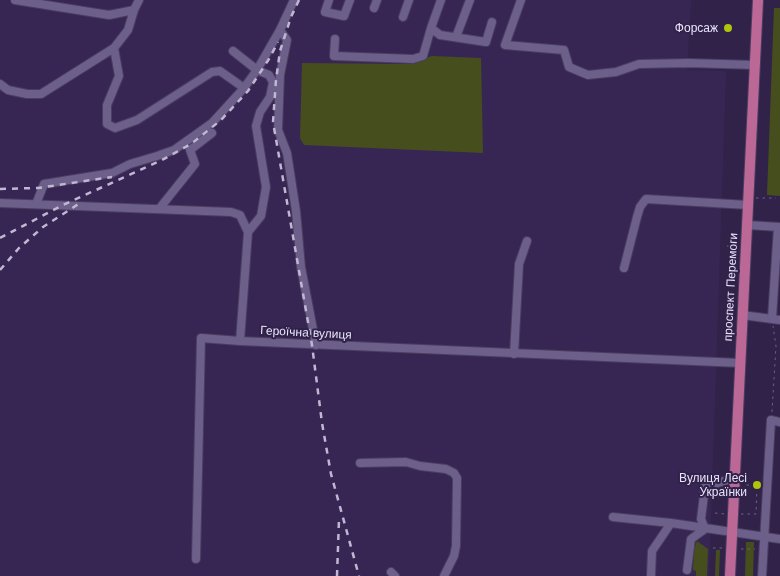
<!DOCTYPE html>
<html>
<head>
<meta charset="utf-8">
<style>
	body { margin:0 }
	canvas { display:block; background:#302249 }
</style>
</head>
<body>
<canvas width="780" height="576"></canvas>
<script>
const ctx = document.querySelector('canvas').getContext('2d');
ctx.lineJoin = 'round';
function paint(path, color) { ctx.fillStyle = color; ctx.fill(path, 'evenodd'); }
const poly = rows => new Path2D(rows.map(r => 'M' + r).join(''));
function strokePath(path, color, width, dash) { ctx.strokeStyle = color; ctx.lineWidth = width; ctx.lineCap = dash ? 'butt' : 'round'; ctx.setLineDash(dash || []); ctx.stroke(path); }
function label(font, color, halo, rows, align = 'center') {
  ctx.font = font + ' "Work Sans",sans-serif'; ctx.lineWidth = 4; ctx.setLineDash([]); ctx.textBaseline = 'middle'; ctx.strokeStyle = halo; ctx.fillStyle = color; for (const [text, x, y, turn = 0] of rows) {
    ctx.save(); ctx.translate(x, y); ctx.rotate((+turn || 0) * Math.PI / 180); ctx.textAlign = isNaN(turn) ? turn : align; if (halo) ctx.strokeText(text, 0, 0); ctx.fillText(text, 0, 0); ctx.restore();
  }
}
paint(poly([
	[0,0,691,0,687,70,726,71,709,576,0,576]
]), '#372654');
paint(poly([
	[774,8,780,8,780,196,767,195],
	[432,56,481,58,483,153,304,145,300,138,302,63,406,64],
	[697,541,708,549,707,576,696,576,696,571,693,570,694,549],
	[746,542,754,542,753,576,745,576],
	[716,550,720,550,719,576,715,576]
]), '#464e1d');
const minor = poly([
	[15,0,109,15,134,10,139,0],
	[329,0,325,12,344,16,350,0],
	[441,0,431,28,440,35,486,42,492,22],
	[521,0,505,45,564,50,569,67,588,75,616,72,639,64,689,63,755,65],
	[374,8,377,0],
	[134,10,128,30,114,48,119,76,107,105,107,124,115,128,137,120,212,72,220,71,244,88],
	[403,17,409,0],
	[280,30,287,40,280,75,278,130,287,153,296,211,301,267,316,345],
	[456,37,470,0],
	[335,39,334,56,413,59,423,56,431,28],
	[233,51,257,70,269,75,273,82,270,97,260,112,256,126,266,187,261,216,248,232],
	[0,84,8,90,27,94,41,94,114,48],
	[0,203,231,212,240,215,248,232,240,341,740,363],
	[36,204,44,184,112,173,130,164,157,156,174,150,212,123,244,88,257,70,280,30,294,0],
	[159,209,195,164,190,150,212,133],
	[747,225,780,227],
	[624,268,637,217,640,207,646,199,748,205],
	[742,315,780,320],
	[772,318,778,227],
	[514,354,519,264,527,241],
	[360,463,406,462,420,466,446,469,454,473,457,478,456,546,454,556,444,576],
	[613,517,671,523,780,539],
	[705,529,701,519,705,487,734,478],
	[196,559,201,338,240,341],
	[687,570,691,539,705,529],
	[391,572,395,576],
	[651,576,652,551,671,523],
	[762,576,771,420,780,422]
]);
const major = poly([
	[730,576,758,0]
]);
strokePath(minor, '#4a3d5f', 10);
strokePath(major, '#4a3d5f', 12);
strokePath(poly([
	[756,198,776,198],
	[727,246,737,247],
	[772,412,776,346,773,326],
	[715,513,725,514],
	[741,514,756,514,757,485,744,485],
	[713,548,722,548],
	[741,549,755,549]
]), '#6d6183', 1, [2.5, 4]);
strokePath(minor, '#6c5f8a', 8);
strokePath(major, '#bb6897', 10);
strokePath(poly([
	[299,0,291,17,280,51,276,80,273,122,312,345,322,423,331,474,359,576],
	[0,189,38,188,112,177],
	[0,238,63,205,162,160,191,144,221,120,248,91,269,59,278,42],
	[0,270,19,248,43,227,80,203],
	[337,576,339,519]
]), '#c0b7d3', 2.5, [6, 6]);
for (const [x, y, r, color] of [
	[728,28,5,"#aec60c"],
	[757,485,5,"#aec60c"]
]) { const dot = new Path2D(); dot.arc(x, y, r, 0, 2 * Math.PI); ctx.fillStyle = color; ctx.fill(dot); strokePath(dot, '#302249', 2); }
label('12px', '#eae3fc', '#302249', [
	["Форсаж",718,28],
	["Вулиця Лесі",747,478],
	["Українки",747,492]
], 'right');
label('12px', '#eae3fc', '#302249', [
	["проспект Перемоги",731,287,-87],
	["Героїчна вулиця",306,333,3]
]);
</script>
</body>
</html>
